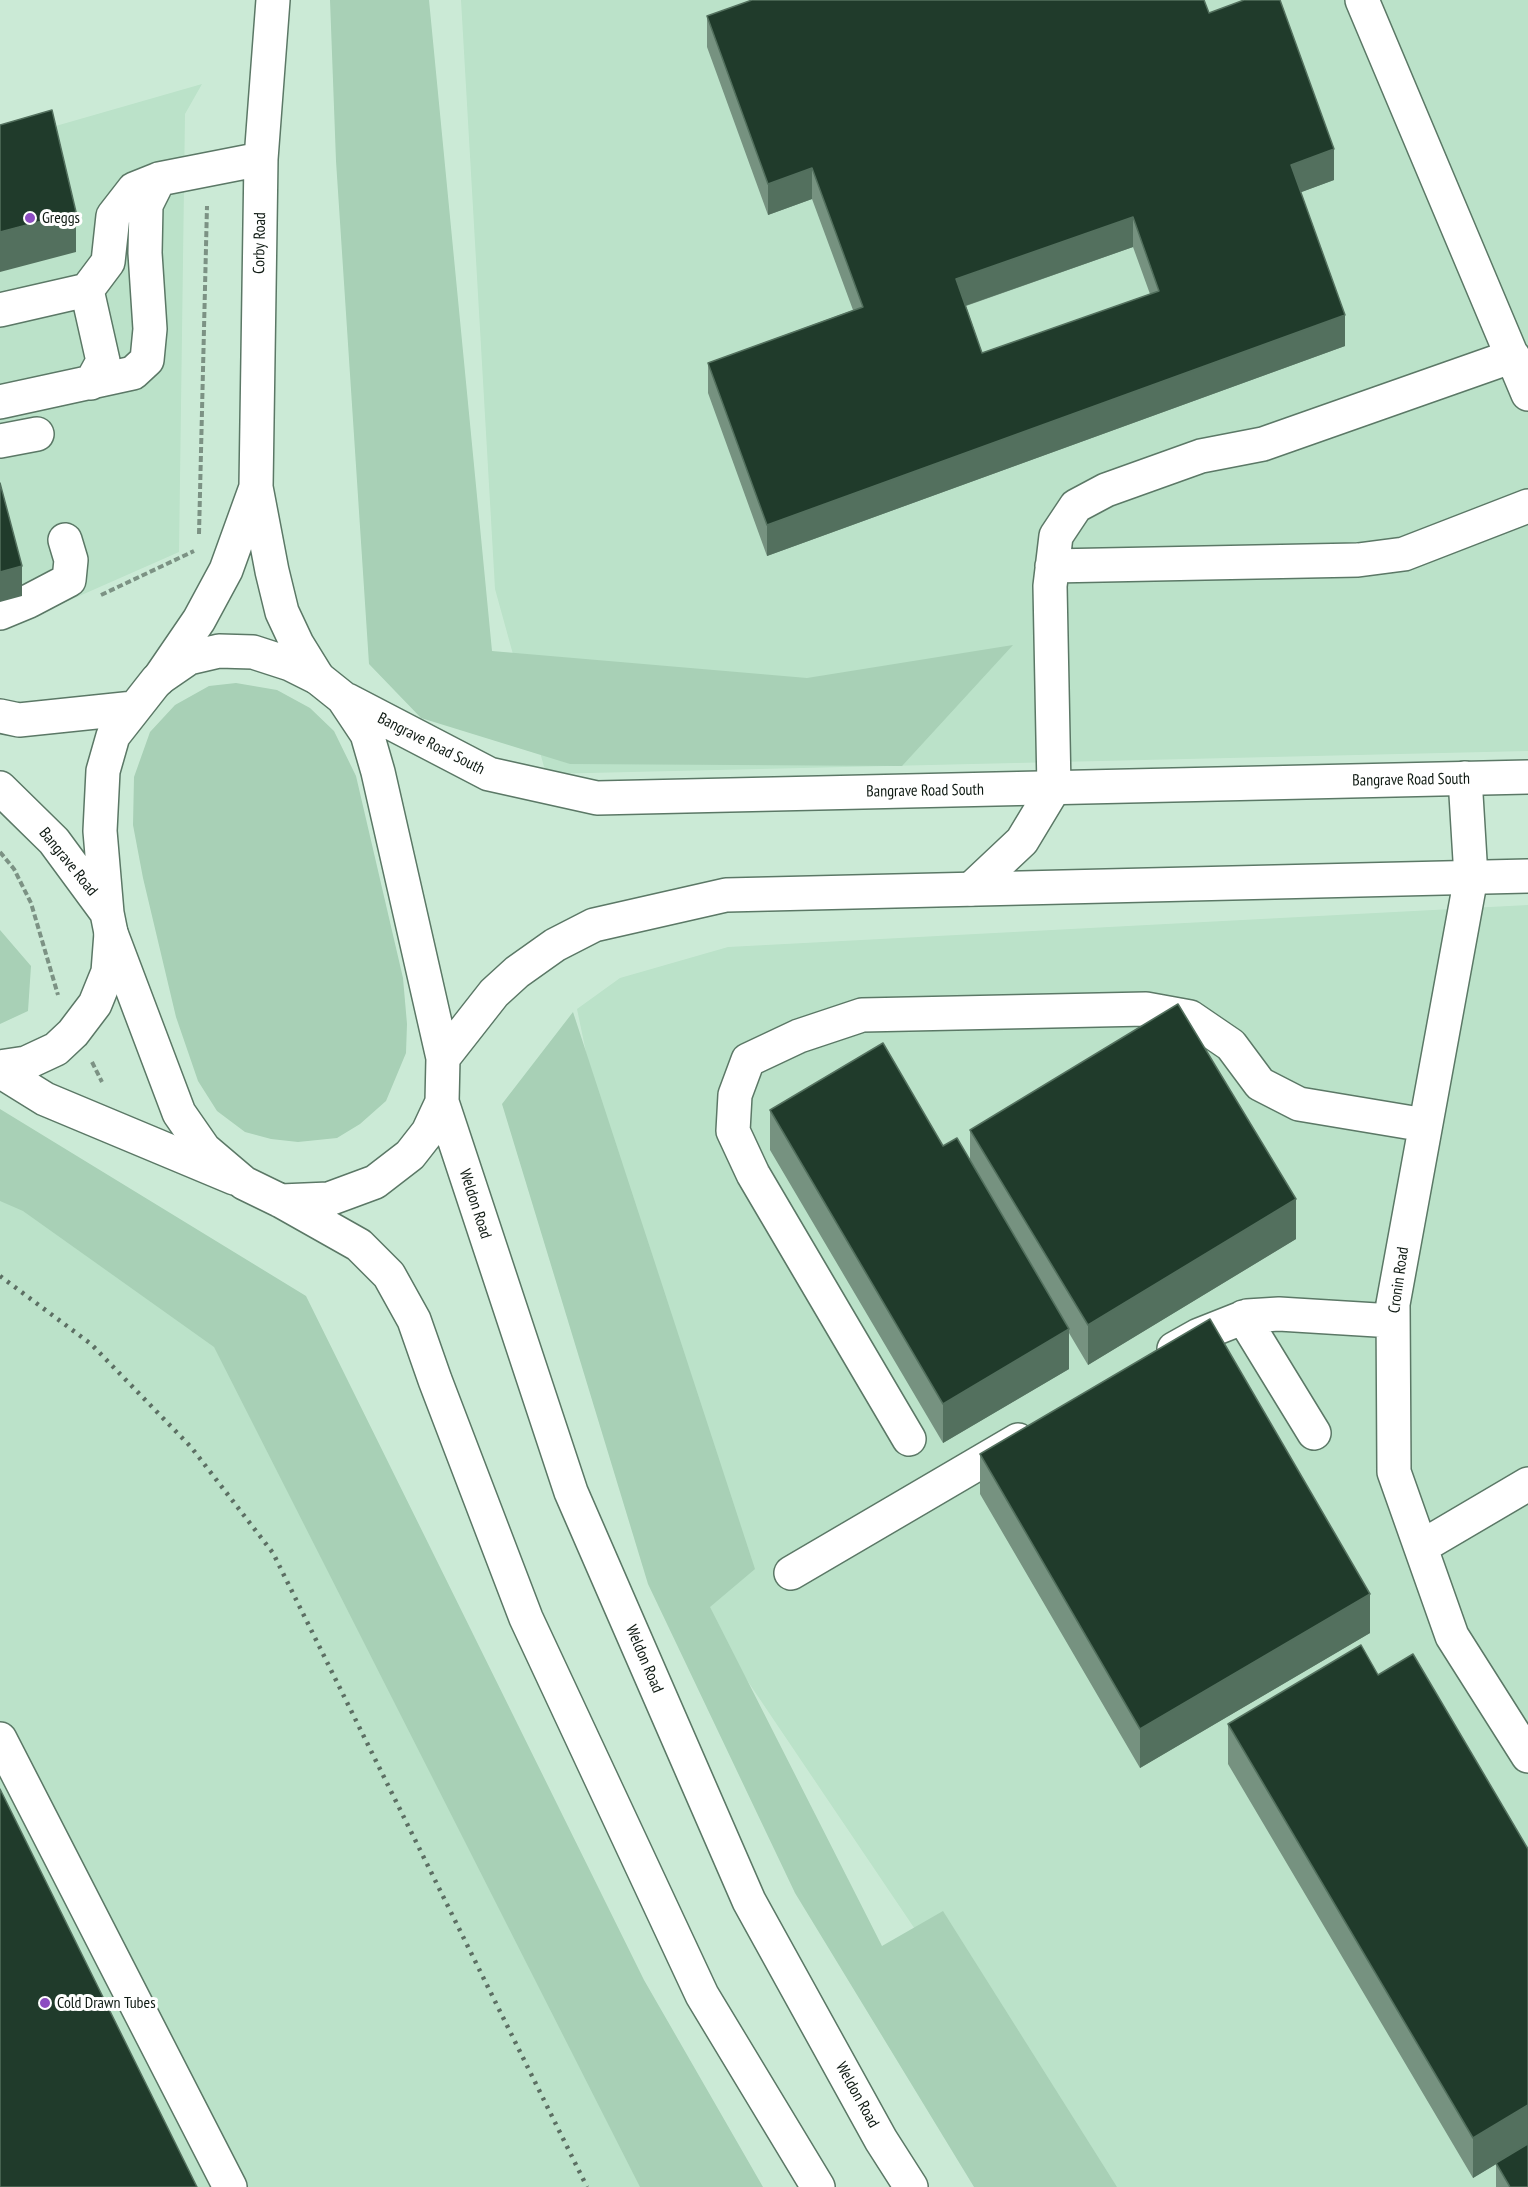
<!DOCTYPE html>
<html>
<head>
<meta charset="utf-8">
<style>
	body { margin:0 }
	canvas { display:block; background:#cbead6 }
</style>
</head>
<body>
<canvas width="1528" height="2187"></canvas>
<script>
const ctx = document.querySelector('canvas').getContext('2d');
ctx.lineJoin = 'round';
function paint(path, color) { ctx.fillStyle = color; ctx.fill(path, 'evenodd'); }
const poly = rows => new Path2D(rows.map(r => 'M' + r).join(''));
function strokePath(path, color, width, dash) { ctx.strokeStyle = color; ctx.lineWidth = width; ctx.lineCap = dash ? 'butt' : 'round'; ctx.setLineDash(dash || []); ctx.stroke(path); }
function label(font, color, halo, rows, align = 'center') {
  ctx.font = font + ' "PT Sans Narrow",sans-serif'; ctx.lineWidth = 6; ctx.setLineDash([]); ctx.textBaseline = 'middle'; ctx.strokeStyle = halo; ctx.fillStyle = color; for (const [text, x, y, turn = 0] of rows) {
    ctx.save(); ctx.translate(x, y); ctx.rotate((+turn || 0) * Math.PI / 180); ctx.textAlign = isNaN(turn) ? turn : align; if (halo) ctx.strokeText(text, 0, 0); ctx.fillText(text, 0, 0); ctx.restore();
  }
}
paint(poly([
	[461,0,1528,0,1528,751,546,774,495,589],
	[202,84,185,114,179,552,0,631,0,142],
	[1528,905,1528,2187,1089,2187,703,1615,577,1009,620,978,728,947],
	[0,1165,261,1330,748,2187,0,2187]
]), '#bbe2c9');
paint(poly([
	[330,0,429,0,492,651,807,678,1013,645,902,766,570,764,421,718,369,664,336,161],
	[236,683,277,690,310,708,334,731,356,776,403,978,407,1024,406,1053,386,1101,360,1124,337,1138,298,1142,271,1139,245,1132,217,1111,198,1081,176,1017,143,878,133,825,134,777,150,732,175,705,209,686],
	[0,930,31,966,28,1011,0,1024],
	[573,1012,755,1569,710,1607,882,1946,943,1911,1117,2187,974,2187,795,1893,648,1584,502,1104],
	[0,1109,306,1296,644,1980,763,2187,640,2187,214,1347,23,1211,0,1201]
]), '#a8d0b6');
const minor = poly([
	[273,0,261,159,256,487,272,571,282,612,297,644,318,678],
	[1362,0,1528,394],
	[0,310,87,290],
	[91,383,103,361,87,290,108,262,113,216,134,189,159,179,261,159],
	[0,402,133,373,147,360,150,329,145,253,146,205,159,179],
	[0,441,37,434],
	[1052,566,1358,560,1404,554,1528,506],
	[0,613,29,601,69,580,71,560,65,540],
	[158,680,199,620,226,570,256,487],
	[1465,778,1471,877,1393,1304,1394,1472,1452,1636,1528,1756],
	[971,889,1022,841,1054,788,1050,586,1056,536,1076,506,1106,490,1201,456,1263,444,1513,356],
	[0,1067,26,1063,56,1049,73,1033,95,1004,108,972,111,933],
	[0,1071,45,1099,234,1178],
	[1243,1317,1314,1433],
	[1174,1349,1199,1335,1247,1316,1279,1314,1393,1321],
	[909,1439,753,1174,733,1131,735,1095,748,1060,799,1036,862,1015,1146,1009,1190,1017,1231,1045,1260,1084,1299,1104,1425,1125],
	[1421,1547,1528,1484],
	[791,1573,1018,1440],
	[0,1739,230,2187]
]);
const highway = poly([
	[347,700,489,774,597,798,1528,777],
	[0,716,19,720,134,708],
	[0,788,54,841,107,913],
	[443,1058,494,993,517,972,555,945,594,925,726,895,1528,876],
	[442,1102,571,1492,749,1901,881,2140,911,2187],
	[281,1201,329,1199,375,1182,410,1155,428,1132,442,1102,443,1058,378,772,367,734,343,698,318,678,290,664,253,652,219,651,189,658,157,680,113,736,103,771,100,831,107,913,111,933,179,1113,204,1149,244,1183,281,1201,359,1245,389,1275,414,1320,435,1380,526,1618,702,1995,818,2187]
]);
strokePath(minor, '#5b7866', 36);
strokePath(highway, '#5b7866', 36);
strokePath(poly([
	[199,534,207,206],
	[101,595,194,551],
	[0,852,14,869,31,903,58,995],
	[92,1062,102,1082]
]), '#7c9284', 4, [6, 3]);
strokePath(minor, '#fff', 33);
strokePath(highway, '#fff', 33);
strokePath(poly([
	[0,1276,91,1344,191,1447,273,1553,587,2187]
]), '#5c6f63', 4.5, [3, 6]);
paint(poly([
	[1209,13,1334,180,1301,192,1345,346,767,556,708,393,708,363,853,310,812,199,768,215,707,47,707,16],
	[1133,247,1150,294,982,353,966,306],
	[770,1110,943,1146,970,1161,970,1130,1296,1239,1088,1365,1069,1333,1069,1369,943,1443,770,1150],
	[980,1454,1370,1633,1140,1768,980,1494],
	[1228,1724,1528,2187,1496,2187,1496,2164,1473,2178,1228,1764]
]), '#769280');
paint(poly([
	[1334,149,1334,180,1291,196,1291,165],
	[812,168,812,199,768,215,768,184],
	[76,212,76,252,0,272,0,232],
	[1133,217,1133,247,956,309,956,279],
	[1345,315,1345,346,767,556,767,525],
	[22,566,22,596,0,602,0,572],
	[1296,1199,1296,1239,1088,1365,1088,1325],
	[1069,1329,1069,1369,943,1443,943,1404],
	[1370,1594,1370,1633,1140,1768,1140,1729],
	[1528,2105,1528,2145,1473,2178,1473,2138]
]), '#53705e');
const building = poly([
	[752,0,1204,0,1209,13,1244,0,1280,0,1334,149,1291,165,1345,315,767,525,708,363,863,307,812,168,768,184,707,16,752,0],
	[1133,217,1159,291,982,353,956,279,1133,217],
	[52,110,76,212,0,232,0,125,52,110],
	[0,483,22,566,0,572,0,483],
	[1178,1004,1296,1199,1088,1325,970,1130,1178,1004],
	[883,1043,943,1146,957,1138,1069,1329,943,1404,770,1110,883,1043],
	[1210,1319,1370,1594,1140,1729,980,1454,1210,1319],
	[1361,1645,1378,1675,1413,1654,1528,1849,1528,2105,1473,2138,1228,1724,1361,1645],
	[0,1789,197,2187,0,2187,0,1789],
	[1528,2144,1528,2187,1510,2187,1496,2163,1528,2144]
]);
paint(building, '#203b2b');
strokePath(building, '#53705e', 1.5);
for (const [x, y, r, color] of [
	[30,218,6,"#8c4cc1"],
	[45,2003,6,"#8c4cc1"]
]) { const dot = new Path2D(); dot.arc(x, y, r, 0, 2 * Math.PI); ctx.fillStyle = color; ctx.fill(dot); strokePath(dot, '#fff', 2); }
label('16px', '#0f1a13', '#fff', [
	["Greggs",42,218],
	["Cold Drawn Tubes",57,2003]
], 'left');
label('16px', '#0f1a13', '#fff', [
	["Corby Road",260,243,-89],
	["Bangrave Road South",431,744,27],
	["Bangrave Road South",1411,780,-1],
	["Bangrave Road South",925,791,-1],
	["Bangrave Road",68,862,51],
	["Weldon Road",475,1204,72],
	["Cronin Road",1399,1280,-82],
	["Weldon Road",644,1659,67],
	["Weldon Road",857,2095,61]
]);
</script>
</body>
</html>
